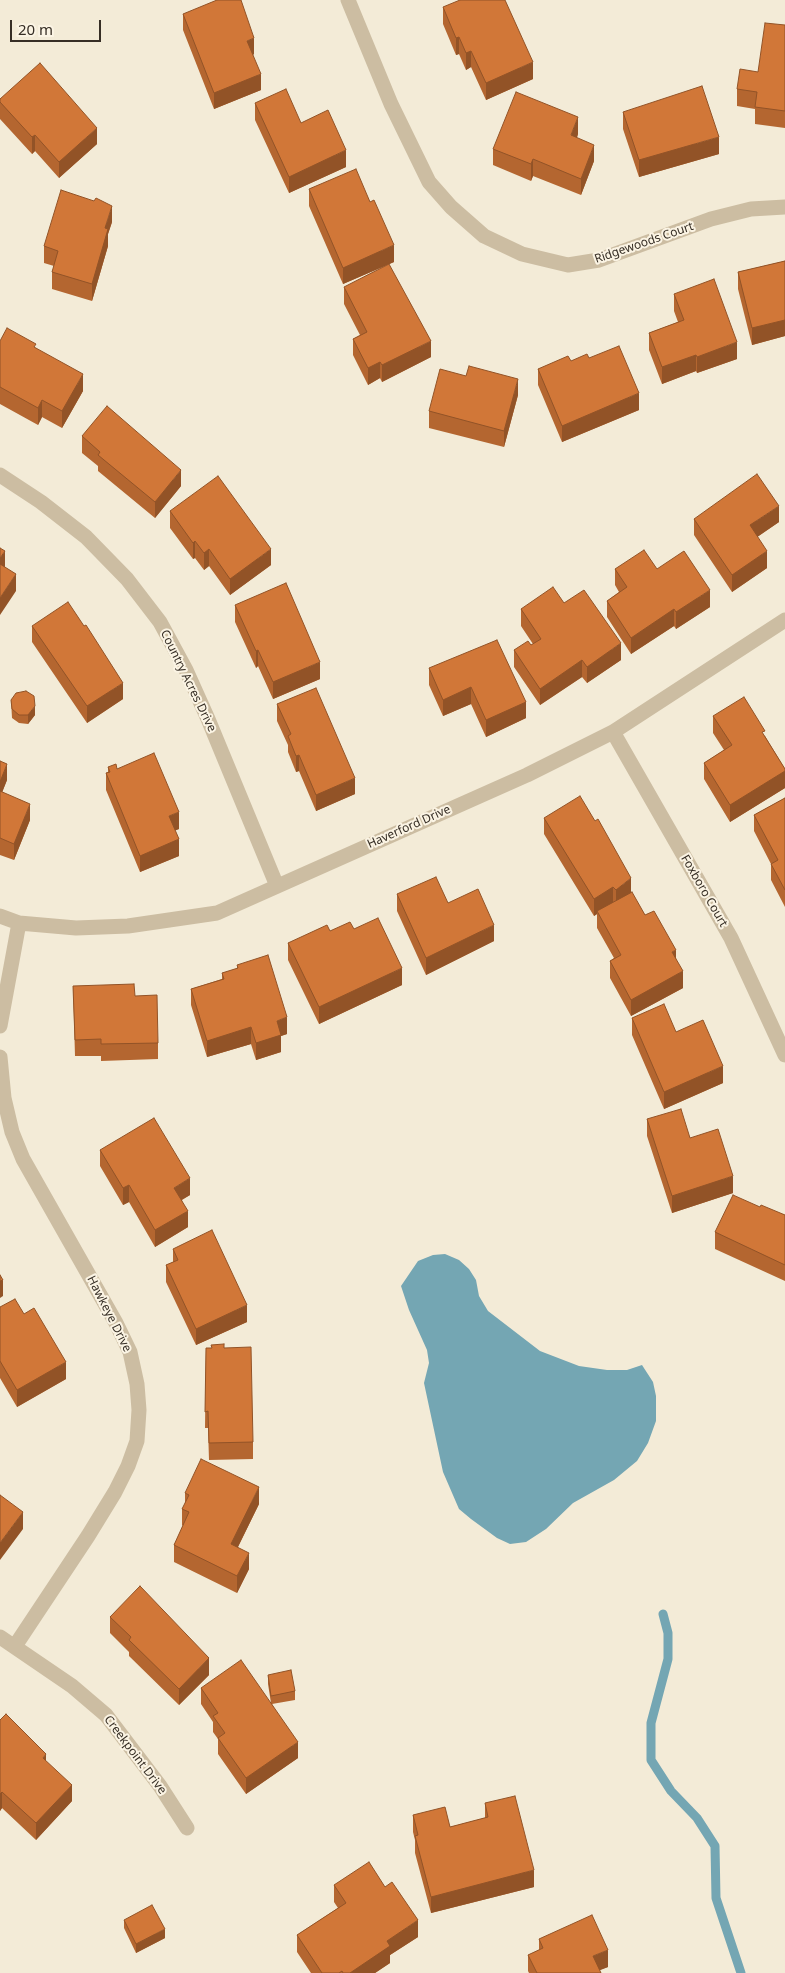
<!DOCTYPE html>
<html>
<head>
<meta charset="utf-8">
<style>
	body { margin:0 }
	#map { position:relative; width:785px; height:1973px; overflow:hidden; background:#f3ebd7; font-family:"Noto Sans",sans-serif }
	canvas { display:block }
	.scale { position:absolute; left:10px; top:20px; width:91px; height:22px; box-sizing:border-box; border:2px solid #362e25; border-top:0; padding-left:6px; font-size:15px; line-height:18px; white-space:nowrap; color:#362e25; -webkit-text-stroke:4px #fbf4e4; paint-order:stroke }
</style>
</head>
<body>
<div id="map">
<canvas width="785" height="1973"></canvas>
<div class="scale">20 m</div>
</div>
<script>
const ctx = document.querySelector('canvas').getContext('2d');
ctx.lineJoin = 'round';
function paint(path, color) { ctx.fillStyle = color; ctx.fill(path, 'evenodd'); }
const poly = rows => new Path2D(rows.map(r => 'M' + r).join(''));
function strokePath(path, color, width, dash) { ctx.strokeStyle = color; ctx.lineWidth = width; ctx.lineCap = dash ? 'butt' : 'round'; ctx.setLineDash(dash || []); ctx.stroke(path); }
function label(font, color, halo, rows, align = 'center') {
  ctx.font = font + ' "Noto Sans",sans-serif'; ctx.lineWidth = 4; ctx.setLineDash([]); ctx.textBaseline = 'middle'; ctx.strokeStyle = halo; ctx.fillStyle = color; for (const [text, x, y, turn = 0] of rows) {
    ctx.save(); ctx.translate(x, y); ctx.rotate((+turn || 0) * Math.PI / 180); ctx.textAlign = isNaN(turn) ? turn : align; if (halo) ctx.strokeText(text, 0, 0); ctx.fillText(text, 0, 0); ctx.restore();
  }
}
paint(poly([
	[445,1254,459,1260,469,1269,476,1280,479,1296,488,1311,540,1351,579,1366,607,1370,627,1370,642,1365,653,1382,656,1396,656,1421,648,1443,637,1461,614,1480,573,1503,546,1529,526,1542,510,1544,497,1538,471,1519,459,1509,443,1472,424,1383,429,1363,427,1350,409,1310,401,1286,418,1261,433,1255]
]), '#74a6b3');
strokePath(poly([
	[663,1614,668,1633,668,1659,651,1723,651,1760,671,1791,697,1818,715,1846,716,1898,741,1973]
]), '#74a6b3', 9);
strokePath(poly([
	[348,0,391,104,429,182,451,207,484,236,522,254,568,265,599,260,711,219,751,209,785,207],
	[0,475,41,502,86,537,127,579,160,622,186,670,208,719,277,886],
	[613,732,731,938,785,1055],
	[0,916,19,923,76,928,128,926,217,913,527,775,613,732,785,620],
	[0,1026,19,923],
	[0,1057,4,1098,12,1132,23,1159,116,1323,130,1352,137,1384,139,1410,137,1441,128,1466,115,1492,88,1536,15,1646],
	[0,1637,72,1686,106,1715,160,1786,187,1828]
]), '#ccbda2', 15);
paint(poly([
	[443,7,533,79,486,100,471,67,466,70,459,54,456,55,443,24],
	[183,14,254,54,253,55,261,90,214,109,183,30],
	[785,25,785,128,755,124,755,109,737,106,737,89,758,72],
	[0,99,97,144,59,178,35,151,32,154,0,119],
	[255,103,301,123,346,167,289,193,255,120],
	[623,112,719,154,639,177,623,129],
	[578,134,577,138,594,161,581,195,533,176,531,181,493,165,493,149],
	[309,189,394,262,343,284,309,206],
	[112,222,108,234,108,246,92,301,52,289,52,272,54,266,44,263,44,246],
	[785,261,785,336,752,345,738,289,738,272],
	[344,287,431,357,382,382,380,378,368,385,353,355,353,339,360,335,344,304],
	[674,294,737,359,697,373,696,371,662,384,649,350,649,333,678,322,674,311],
	[0,341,36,348,83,391,62,428,42,417,38,425,0,404],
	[589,358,639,410,562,442,538,385,538,369,571,361],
	[466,376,518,395,504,447,429,428,429,411],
	[82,436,181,486,155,518,98,471,98,466,82,453],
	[170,511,271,565,230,595,209,566,204,570,195,558,193,559,170,528],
	[694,519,779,522,757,537,767,568,732,592,694,535],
	[615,569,657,569,710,607,676,629,674,626,631,654,607,617,607,601,619,592,615,585],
	[564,603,621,660,587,683,582,677,540,705,514,667,514,650,531,645,533,644,521,626,521,609],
	[235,605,320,679,273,699,258,666,256,668,235,622],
	[32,626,123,699,87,723,32,642],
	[429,668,526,702,526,718,486,737,471,704,443,716,429,685],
	[11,700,35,715,28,724,19,723,12,718],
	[277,704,355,794,316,811,299,771,296,772,288,752,288,745,277,721],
	[713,716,765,736,785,769,785,788,730,822,704,779,704,763,724,750,713,733],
	[0,761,7,780,2,792,30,820,14,860,0,855],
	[108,767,117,769,179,829,175,830,179,856,140,872,106,790,106,773,108,772],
	[785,798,785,907,771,880,771,864,754,831,754,815],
	[544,818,631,892,645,915,676,958,683,988,631,1016,610,978,610,961,614,958,597,928,597,914,594,916,544,834],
	[397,894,448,903,494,941,426,975,397,911],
	[354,929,402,985,319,1024,288,960,288,943,330,931],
	[237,965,287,1034,281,1036,281,1052,256,1060,251,1044,207,1057,191,1005,191,989,222,979,222,973,237,969],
	[73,986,158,1043,158,1059,101,1061,101,1056,75,1056],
	[632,1018,723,1083,664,1109,632,1035],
	[647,1119,690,1138,733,1193,672,1213,647,1136],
	[100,1150,190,1195,182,1200,188,1227,155,1247,129,1202,123,1205,100,1166],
	[760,1207,785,1215,785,1281,715,1249,715,1232],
	[173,1249,247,1322,196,1345,166,1282,166,1265,173,1262],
	[0,1307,24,1314,66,1379,17,1407,0,1378],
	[206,1348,224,1348,253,1442,253,1459,209,1460,208,1428,205,1428],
	[185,1493,259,1504,238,1547,249,1569,237,1593,174,1562,174,1545,183,1526,182,1525,182,1509,185,1504],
	[110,1617,209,1675,179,1705,129,1656,129,1652,110,1633],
	[268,1675,295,1691,295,1700,272,1704,298,1758,246,1794,218,1754,218,1739,213,1732,213,1722,201,1704,201,1688,271,1703,268,1684],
	[0,1720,46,1761,72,1801,36,1840,2,1808,0,1811],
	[485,1803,534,1887,431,1913,415,1853,415,1840,413,1832,413,1815,450,1827,485,1818],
	[334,1885,418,1937,390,1955,390,1963,375,1973,311,1973,297,1952,297,1935,338,1908,334,1902],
	[124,1920,165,1938,136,1953,124,1928],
	[539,1939,608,1967,599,1970,601,1973,529,1973,528,1971,528,1955,539,1950]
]), '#b46630');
paint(poly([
	[459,37,459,54,456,55,456,38],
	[254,38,254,54,247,57,247,41],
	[471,51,471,67,466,70,466,53],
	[533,62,533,79,486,100,486,83],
	[261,74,261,90,214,109,214,93],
	[578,117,578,134,571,152,571,135],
	[97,128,97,144,59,178,59,162],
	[35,135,35,151,32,154,32,137],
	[719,137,719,154,639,177,639,160],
	[594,145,594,161,581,195,581,179],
	[346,150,346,167,289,193,289,177],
	[533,159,533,176,531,181,531,164],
	[112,206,112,222,108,234,108,246,92,301,92,284,105,228],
	[394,245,394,262,343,284,343,268],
	[785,320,785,336,752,345,752,328],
	[431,341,431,357,382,382,382,365],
	[737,342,737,359,697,373,697,357],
	[696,355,696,371,662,384,662,367],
	[380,362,380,378,368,385,368,368],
	[83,374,83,391,62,428,62,411],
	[518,379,518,395,504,447,504,431],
	[639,393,639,410,562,442,562,426],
	[42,400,42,417,38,425,38,408],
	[181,470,181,486,155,518,155,502],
	[779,506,779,522,750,542,750,525],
	[195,541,195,558,193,559,193,543],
	[209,549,209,566,204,570,204,553],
	[271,549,271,565,230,595,230,579],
	[5,551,5,568,0,574,0,558],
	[767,551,767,568,732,592,732,575],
	[16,574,16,591,0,615,0,598],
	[710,590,710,607,676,629,676,612],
	[674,609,674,626,631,654,631,638],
	[621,643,621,660,587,683,587,667],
	[258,650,258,666,256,668,256,651],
	[582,660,582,677,540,705,540,689],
	[320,662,320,679,273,699,273,682],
	[123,683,123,699,87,723,87,706],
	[471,687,471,704,443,716,443,700],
	[526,702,526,718,486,737,486,720],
	[35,706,35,715,28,724,28,715],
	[299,755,299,771,296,772,296,756],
	[7,764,7,780,0,798,0,782],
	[785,771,785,788,730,822,730,805],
	[355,778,355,794,316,811,316,795],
	[30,804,30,820,14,860,14,844],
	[179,812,179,829,169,833,169,816],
	[179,839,179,856,140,872,140,856],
	[631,878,631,895,616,907,616,890],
	[613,887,613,903,597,911,597,914,594,916,594,899],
	[494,925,494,941,426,975,426,958],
	[676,950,676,967,672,952],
	[402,968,402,985,319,1024,319,1007],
	[683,971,683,988,631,1016,631,1000],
	[287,1017,287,1034,281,1036,281,1052,256,1060,256,1043,277,1021],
	[251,1027,251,1044,207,1057,207,1041],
	[723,1066,723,1083,664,1109,664,1092],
	[733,1176,733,1193,672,1213,672,1196],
	[190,1178,190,1195,174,1204,174,1188],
	[129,1185,129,1202,123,1205,123,1188],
	[188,1211,188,1227,155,1247,155,1230],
	[3,1280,3,1296,0,1298,0,1281],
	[247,1305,247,1322,196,1345,196,1329],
	[66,1362,66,1379,17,1407,17,1390],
	[259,1487,259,1504,231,1561,231,1544],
	[23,1512,23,1529,0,1560,0,1543],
	[249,1553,249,1569,237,1593,237,1576],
	[209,1658,209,1675,179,1705,179,1689],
	[298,1742,298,1758,246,1794,246,1778],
	[46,1754,46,1770,43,1758],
	[72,1785,72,1801,36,1840,36,1823],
	[2,1792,2,1808,0,1811,0,1794],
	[534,1870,534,1887,431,1913,431,1897],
	[418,1920,418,1937,390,1955,390,1963,375,1973,350,1973,387,1941],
	[165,1929,165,1938,136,1953,136,1944],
	[608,1950,608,1967,593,1973,593,1956]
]), '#925327');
const building = poly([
	[217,0,241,0,254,38,247,41,261,74,214,93,183,14,217,0],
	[460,0,505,0,533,62,486,83,471,51,466,53,459,37,456,38,443,7,460,0],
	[765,23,785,25,785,111,755,107,757,92,737,89,740,69,758,72,765,23],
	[40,63,97,128,59,162,35,135,32,137,0,102,0,99,40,63],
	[702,86,719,137,639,160,623,112,702,86],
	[286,89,301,123,328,110,346,150,289,177,255,103,286,89],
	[516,92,578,117,571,135,594,145,581,179,533,159,531,164,493,149,516,92],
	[356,169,370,202,374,200,394,245,343,268,309,189,356,169],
	[61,190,94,201,96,198,112,206,105,228,108,229,92,284,52,272,58,251,44,246,61,190],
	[785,261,785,320,752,328,738,272,785,261],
	[389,264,431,341,382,365,380,362,368,368,353,339,367,332,344,287,389,264],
	[714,279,737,342,697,357,696,355,662,367,649,333,684,320,674,294,714,279],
	[7,328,36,344,34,347,83,374,62,411,42,400,38,408,0,387,0,341,7,328],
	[619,346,639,393,562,426,538,369,568,356,571,361,587,354,589,358,619,346],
	[469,366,518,379,504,431,429,411,440,369,466,376,469,366],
	[107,406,181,470,155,502,98,455,100,452,82,436,107,406],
	[757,474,779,506,750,525,767,551,732,575,694,519,757,474],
	[218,476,271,549,230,579,209,549,204,553,195,541,193,543,170,511,218,476],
	[0,548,5,551,0,558,0,548],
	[644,550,657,569,684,551,710,590,676,612,674,609,631,638,607,601,627,587,615,569,644,550],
	[0,564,16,574,0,598,0,564],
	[286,583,320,662,273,682,258,650,256,651,235,605,286,583],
	[553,587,564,603,584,590,621,643,587,667,582,660,540,689,514,650,528,641,531,645,541,639,521,609,553,587],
	[68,602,84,626,86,625,123,683,87,706,32,626,68,602],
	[497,640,526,702,486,720,471,687,443,700,429,668,497,640],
	[316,688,355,778,316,795,299,755,296,756,288,736,291,734,277,704,316,688],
	[26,691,34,696,35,706,28,715,19,715,12,709,11,700,16,693,26,691],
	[744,697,765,731,762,732,785,769,785,771,730,805,704,763,732,745,713,716,744,697],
	[154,753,179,812,169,816,179,839,140,856,106,773,110,772,108,767,116,764,117,769,154,753],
	[0,761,7,764,0,782,0,761],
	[0,791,30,804,14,844,0,838,0,791],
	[580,796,595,821,598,819,631,878,616,890,613,887,594,899,544,818,580,796],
	[785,798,785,890,771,864,778,860,754,815,785,798],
	[436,877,448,903,478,889,494,925,426,958,397,894,436,877],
	[632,892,645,915,654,911,676,950,672,952,683,971,631,1000,610,961,621,955,597,911,632,892],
	[378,918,402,968,319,1007,288,943,327,925,330,931,350,922,354,929,378,918],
	[268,955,287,1017,277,1021,281,1035,256,1043,251,1027,207,1041,191,989,224,979,222,973,238,968,237,965,268,955],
	[134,984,135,996,157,995,158,1043,101,1044,101,1039,75,1040,73,986,134,984],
	[664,1004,676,1032,703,1020,723,1066,664,1092,632,1018,664,1004],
	[681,1109,690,1138,718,1129,733,1176,672,1196,647,1119,681,1109],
	[154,1118,190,1178,174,1188,188,1211,155,1230,129,1185,123,1188,100,1150,154,1118],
	[733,1195,760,1207,761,1205,785,1215,785,1265,715,1232,733,1195],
	[212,1230,247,1305,196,1329,166,1265,178,1260,173,1249,212,1230],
	[0,1275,3,1280,0,1281,0,1275],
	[15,1299,24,1314,34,1308,66,1362,17,1390,0,1361,0,1307,15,1299],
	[224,1344,224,1348,251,1347,253,1442,209,1443,208,1411,205,1412,206,1348,212,1348,211,1345,224,1344],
	[201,1459,259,1487,231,1544,249,1553,237,1576,174,1545,189,1512,182,1509,189,1495,185,1493,201,1459],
	[0,1495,23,1512,0,1543,0,1495],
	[140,1586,209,1658,179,1689,129,1640,131,1637,110,1617,140,1586],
	[241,1660,298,1742,246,1778,218,1738,225,1733,213,1716,218,1713,201,1688,241,1660],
	[291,1670,295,1691,271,1696,268,1675,291,1670],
	[6,1714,46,1754,43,1758,72,1785,36,1823,2,1792,0,1794,0,1720,6,1714],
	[515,1796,534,1870,431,1897,415,1836,418,1835,413,1815,445,1807,450,1827,488,1817,485,1803,515,1796],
	[369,1862,385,1887,392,1882,418,1920,387,1941,390,1946,350,1973,343,1973,342,1971,339,1973,322,1973,297,1935,346,1903,334,1885,369,1862],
	[152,1905,165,1929,136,1944,124,1920,152,1905],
	[592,1915,608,1950,593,1956,601,1973,537,1973,528,1955,543,1948,539,1939,592,1915]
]);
paint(building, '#d17738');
strokePath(building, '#925327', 1);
label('12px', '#362e25', '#fbf4e4', [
	["Ridgewoods Court",644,243,-19],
	["Country Acres Drive",188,681,64],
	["Haverford Drive",409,827,-24],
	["Foxboro Court",704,891,60],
	["Hawkeye Drive",109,1314,63],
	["Creekpoint Drive",135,1755,53]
]);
</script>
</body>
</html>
